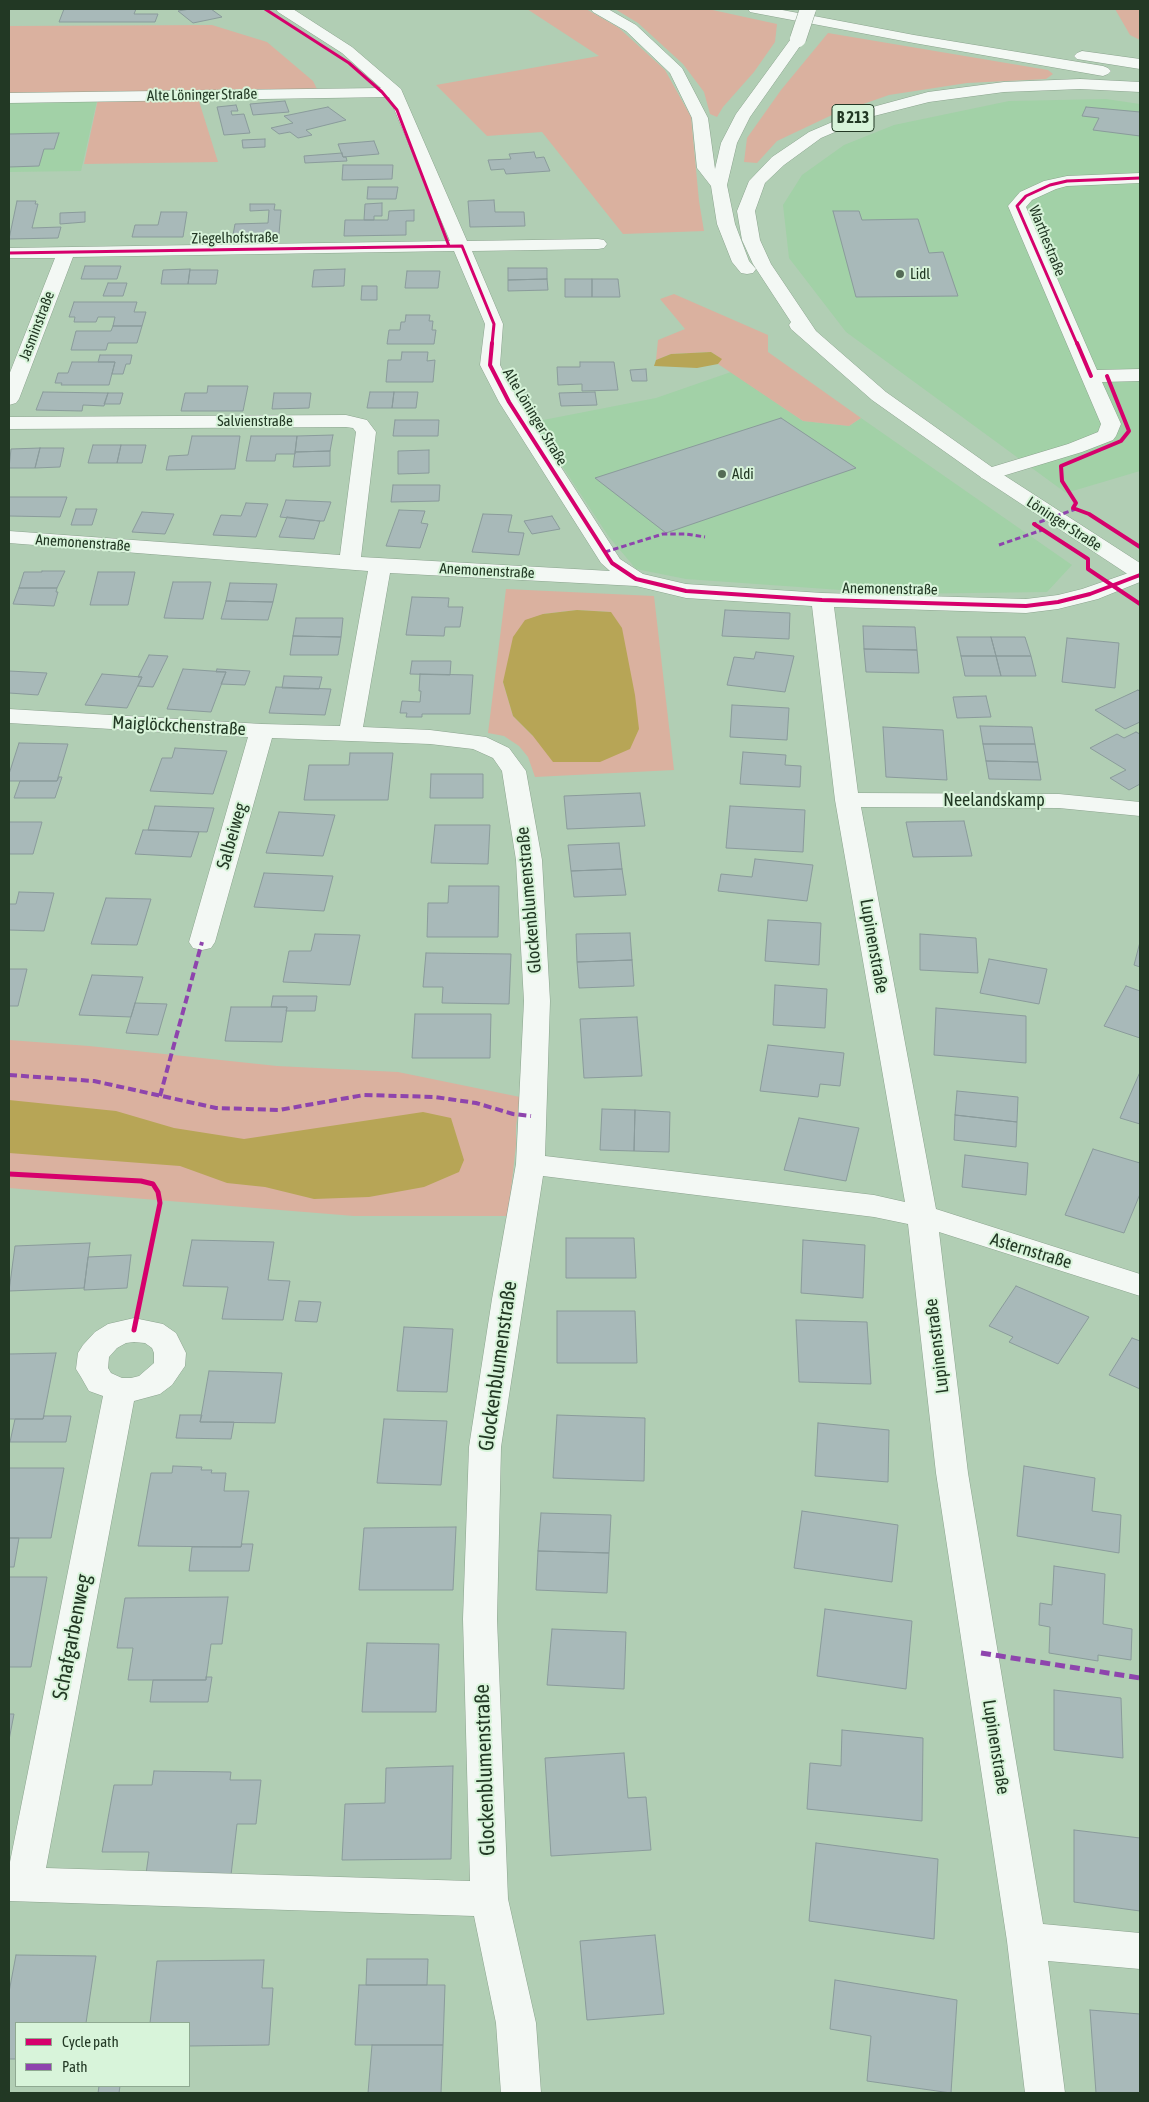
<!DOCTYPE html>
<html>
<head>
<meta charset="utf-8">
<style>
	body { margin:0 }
	#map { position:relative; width:1149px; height:2102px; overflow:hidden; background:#b1ceb4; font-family:"Asap Condensed",sans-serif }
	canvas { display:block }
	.frame { position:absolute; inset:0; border:10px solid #223824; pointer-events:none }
	.legend { position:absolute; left:15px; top:2022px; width:175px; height:65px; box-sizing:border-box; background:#d8f4da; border:1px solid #8fa991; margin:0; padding:6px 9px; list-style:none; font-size:15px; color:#223824 }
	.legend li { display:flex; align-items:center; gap:10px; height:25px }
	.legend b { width:25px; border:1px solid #8fa991 }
</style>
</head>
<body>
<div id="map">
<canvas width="1149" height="2102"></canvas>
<div class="frame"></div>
<ul class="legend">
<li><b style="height:6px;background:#d6006c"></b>Cycle path</li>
<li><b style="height:6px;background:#8e44ad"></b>Path</li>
</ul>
</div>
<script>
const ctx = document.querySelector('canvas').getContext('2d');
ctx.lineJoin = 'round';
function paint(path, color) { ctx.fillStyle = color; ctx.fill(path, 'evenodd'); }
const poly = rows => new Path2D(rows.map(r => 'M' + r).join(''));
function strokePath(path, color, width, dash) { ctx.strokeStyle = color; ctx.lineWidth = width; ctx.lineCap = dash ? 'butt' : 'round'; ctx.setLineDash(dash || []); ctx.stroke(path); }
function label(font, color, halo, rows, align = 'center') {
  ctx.font = font + ' "Asap Condensed",sans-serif'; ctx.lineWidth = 4; ctx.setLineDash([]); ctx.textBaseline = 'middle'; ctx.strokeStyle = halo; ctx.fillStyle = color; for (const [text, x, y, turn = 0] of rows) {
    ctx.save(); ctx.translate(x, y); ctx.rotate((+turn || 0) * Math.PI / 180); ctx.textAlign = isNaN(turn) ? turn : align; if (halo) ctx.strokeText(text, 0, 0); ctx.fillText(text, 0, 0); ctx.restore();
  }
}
paint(poly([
	[99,92,81,171,9,172,9,94],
	[1106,99,1140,104,1140,471,1066,493,846,332,789,258,783,205,802,175,844,145,894,125,1009,101],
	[731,372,803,421,849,426,861,418,1072,565,1047,592,897,594,686,579,636,569,609,537,533,422,656,398]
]), '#a2d1a7');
paint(poly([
	[527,9,586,9,619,28,665,70,691,117,699,201,704,231,623,234,542,132,487,136,436,85,599,56],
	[615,9,708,9,777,24,775,42,754,72,723,107,717,117,710,114,704,92,683,64,638,23],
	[1115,9,1140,9,1140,40,1130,35],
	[212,25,267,42,313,81,317,89,9,94,9,26],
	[828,33,1048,70,1053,74,1046,79,967,83,889,95,832,115,777,141,757,163,744,162,747,138,781,90],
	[198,98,218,162,84,164,98,99],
	[674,294,768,335,768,352,861,418,849,426,803,421,718,364,721,359,711,352,671,354,656,360,658,340,685,329,660,299],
	[506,589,654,596,674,770,535,777,528,757,519,746,504,736,488,733],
	[577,610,611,612,533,736,513,716,503,682,543,614],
	[9,1040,89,1046,277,1066,398,1072,520,1097,516,1126,516,1145,508,1216,354,1216,9,1188]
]), '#dab19f');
paint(poly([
	[711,352,722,359,718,364,697,368,654,366,656,360,671,354],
	[577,610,611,612,622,628,635,695,639,729,630,749,600,762,553,762,533,736,513,716,503,682,513,637,525,620,543,614],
	[9,1100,116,1111,174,1128,244,1139,423,1112,451,1118,464,1160,459,1172,424,1187,369,1197,314,1199,265,1187,227,1183,180,1166,9,1153]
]), '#b7a556');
const building = poly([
	[64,9,136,9,134,14,158,14,155,22,59,22,64,9],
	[190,9,211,9,222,17,193,23,178,11,190,9],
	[285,101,289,112,253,115,250,104,285,101],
	[236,105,238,111,231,111,232,115,244,114,250,133,224,135,217,107,236,105],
	[328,107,346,120,306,130,312,135,298,138,290,132,279,134,271,128,293,123,284,116,328,107],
	[1086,107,1140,112,1140,136,1093,130,1099,118,1082,116,1086,107],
	[59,133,54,149,44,149,39,166,9,167,9,134,59,133],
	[265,139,265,147,243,148,242,140,265,139],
	[374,141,379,154,343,157,338,144,374,141],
	[534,152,536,158,544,157,550,171,506,174,504,169,491,170,488,160,511,159,509,154,534,152],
	[342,153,343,157,346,157,347,161,305,163,304,156,342,153],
	[343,165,393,165,392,179,342,180,343,165],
	[368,187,398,187,396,199,367,199,368,187],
	[494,200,495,212,524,212,525,226,470,227,468,201,494,200],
	[17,201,36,201,35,204,38,204,32,228,61,227,58,238,9,239,17,201],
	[382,203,382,216,374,216,374,220,364,220,365,204,382,203],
	[250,204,275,204,274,210,281,210,279,234,233,235,235,224,268,223,269,210,250,211,250,204],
	[414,210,414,221,406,221,406,235,344,236,345,220,388,220,389,211,414,210],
	[833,211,859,211,862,220,918,219,929,253,943,252,958,296,856,297,833,211],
	[85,212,85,222,60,224,60,213,85,212],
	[161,212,187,212,183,237,132,237,135,225,158,225,161,212],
	[85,266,121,266,117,279,81,279,85,266],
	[508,268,547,268,547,279,508,280,508,268],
	[190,269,188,284,161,284,163,270,190,269],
	[345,269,344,286,312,287,314,270,345,269],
	[190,270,218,270,216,284,188,284,190,270],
	[407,271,440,271,438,288,405,288,407,271],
	[547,279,548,290,508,291,508,280,547,279],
	[565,279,592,279,592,297,565,297,565,279],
	[592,279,618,279,620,297,592,297,592,279],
	[108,283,127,283,123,296,103,296,108,283],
	[362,286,377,286,377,300,361,300,362,286],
	[74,302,137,302,134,312,146,312,142,326,113,326,115,317,98,317,96,322,74,322,75,317,69,317,74,302],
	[406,315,430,315,429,321,433,321,432,330,436,330,434,344,387,344,389,330,400,330,401,322,405,322,406,315],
	[113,326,142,326,137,343,108,343,106,350,71,350,76,331,111,331,113,326],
	[402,352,428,352,427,361,435,360,433,382,386,382,388,360,401,360,402,352],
	[100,355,132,355,130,364,126,364,123,374,112,374,115,362,98,362,100,355],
	[72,362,115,362,109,385,61,385,62,383,55,383,58,373,68,373,72,362],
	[580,362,614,362,618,390,582,391,582,384,558,385,557,367,580,367,580,362],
	[646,369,647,381,632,381,630,370,646,369],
	[208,386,248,386,243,411,181,411,185,393,207,393,208,386],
	[43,392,108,393,104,406,83,405,82,411,36,410,43,392],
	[370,392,394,392,392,408,367,408,370,392],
	[394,392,418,392,416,408,392,408,394,392],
	[595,392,597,405,561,406,559,393,595,392],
	[108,393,123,393,120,404,104,404,108,393],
	[274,393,311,393,309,408,272,409,274,393],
	[781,418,856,468,666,533,595,478,781,418],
	[395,420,439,420,438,436,393,436,395,420],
	[333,435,330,451,295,452,297,436,333,435],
	[192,436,240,436,235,469,166,470,169,456,188,455,192,436],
	[251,436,297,436,295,454,276,454,275,461,246,461,251,436],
	[93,445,121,445,117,463,88,463,93,445],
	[121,445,146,445,142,463,117,463,121,445],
	[40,448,64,448,60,467,35,468,40,448],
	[40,448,35,468,9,468,11,449,40,448],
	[429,450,429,473,398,474,398,451,429,450],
	[330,451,330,466,293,467,295,452,330,451],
	[393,485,440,485,439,501,391,502,393,485],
	[9,497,67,497,60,517,9,516,9,497],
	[286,500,331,502,324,521,320,521,280,517,286,500],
	[246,503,268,504,256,537,213,535,221,515,241,516,246,503],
	[76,509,97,509,92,525,71,525,76,509],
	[399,510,425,511,421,523,428,524,420,548,386,546,399,510],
	[142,512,174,514,165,534,132,532,142,512],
	[483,514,512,515,508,532,524,533,519,555,472,552,483,514],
	[552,516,560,529,532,534,524,521,552,516],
	[287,517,320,521,314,539,279,537,287,517],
	[42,571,65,571,57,588,19,588,24,572,42,572,42,571],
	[98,572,135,572,128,605,90,605,98,572],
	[173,582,211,582,203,619,164,618,173,582],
	[230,583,277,584,273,602,226,601,230,583],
	[19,588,57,588,56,592,58,592,54,606,13,604,19,588],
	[412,597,449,598,448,607,463,607,460,627,445,627,444,636,406,635,412,597],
	[226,601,273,602,268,620,221,619,226,601],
	[725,610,790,613,789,639,722,636,725,610],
	[296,618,343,618,341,637,293,636,296,618],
	[863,626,915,627,917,650,864,649,863,626],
	[293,636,341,637,338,655,290,655,293,636],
	[957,637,991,637,996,656,961,656,957,637],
	[991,637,1025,637,1031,656,996,656,991,637],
	[1067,638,1119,643,1115,688,1062,682,1067,638],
	[864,649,917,650,919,673,866,672,864,649],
	[756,652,794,656,785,692,727,685,734,657,754,659,756,652],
	[149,655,168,656,153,687,138,686,142,677,138,677,149,655],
	[961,656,996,656,1001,676,965,676,961,656],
	[996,656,1031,656,1036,676,1001,676,996,656],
	[412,661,451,661,450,675,410,674,412,661],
	[183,669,226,672,211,712,167,709,183,669],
	[217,669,250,671,245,685,221,684,226,672,216,672,217,669],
	[9,671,47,673,38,695,9,693,9,671],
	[102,674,142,677,127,708,85,705,102,674],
	[420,674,473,675,470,714,422,714,422,717,406,717,407,713,400,713,402,701,420,702,421,691,419,691,420,674],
	[284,676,322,677,319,689,282,688,284,676],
	[276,687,331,689,325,715,269,713,276,687],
	[1138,690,1140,692,1140,722,1125,729,1095,710,1138,690],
	[986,696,991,717,957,718,953,697,986,696],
	[732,705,789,708,787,740,730,737,732,705],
	[980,726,1032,727,1035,744,983,744,980,726],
	[883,727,943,730,947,780,886,777,883,727],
	[1136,732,1140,734,1140,784,1129,790,1110,778,1126,770,1090,748,1117,734,1124,738,1136,732],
	[19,743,68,744,57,781,9,781,9,774,19,743],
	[983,744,1035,744,1038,762,986,761,983,744],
	[175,748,227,751,213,794,150,791,162,758,172,758,175,748],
	[743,752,786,755,785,765,801,766,800,787,740,784,743,752],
	[350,753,393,753,388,800,304,800,309,765,349,765,350,753],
	[986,761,1038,762,1041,780,989,779,986,761],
	[431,774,483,774,483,798,430,798,431,774],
	[59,777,62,777,55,798,14,798,20,781,57,781,59,777],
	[640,793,645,826,567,829,564,796,640,793],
	[155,806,214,808,207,832,148,830,155,806],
	[730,806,805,810,803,852,726,848,730,806],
	[279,812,335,815,323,856,266,853,279,812],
	[964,821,972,856,913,857,906,822,964,821],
	[9,822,42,822,33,854,9,854,9,822],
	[435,825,490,825,488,864,431,863,435,825],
	[143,830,148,830,199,832,191,857,135,854,143,830],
	[619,843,622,869,571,871,568,845,619,843],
	[755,859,813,865,807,901,718,891,721,874,752,877,755,859],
	[622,869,626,895,574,897,571,871,622,869],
	[264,873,333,876,324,911,254,907,264,873],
	[449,886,499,886,498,937,427,937,428,903,448,903,449,886],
	[19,892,54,893,44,931,9,930,9,904,16,904,19,892],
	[106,898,151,899,137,945,91,944,106,898],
	[768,920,821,923,819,965,765,961,768,920],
	[630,933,632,960,577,962,576,934,630,933],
	[315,934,360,935,350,985,283,982,289,951,311,951,315,934],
	[920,934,976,938,978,973,920,970,920,934],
	[1140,942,1140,967,1134,965,1140,942],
	[426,953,511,954,509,1004,442,1003,443,987,423,987,426,953],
	[989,959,1047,969,1039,1004,980,993,989,959],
	[632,960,634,986,579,988,577,962,632,960],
	[9,969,27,969,18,1006,9,1006,9,969],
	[92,975,143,977,131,1017,79,1015,92,975],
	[775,985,827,989,825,1028,773,1025,775,985],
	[1126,986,1140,991,1140,1038,1104,1026,1126,986],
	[273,996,317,996,315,1011,286,1011,287,1007,271,1007,273,996],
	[135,1003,167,1004,158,1035,126,1033,135,1003],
	[231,1007,287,1007,282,1042,225,1041,231,1007],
	[936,1008,1026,1016,1026,1063,934,1055,936,1008],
	[415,1014,491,1014,490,1058,412,1058,415,1014],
	[637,1017,642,1076,584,1078,580,1019,637,1017],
	[768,1045,844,1053,840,1086,820,1084,818,1097,760,1091,768,1045],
	[1140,1072,1140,1124,1120,1118,1140,1072],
	[957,1091,1018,1097,1017,1122,955,1115,957,1091],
	[602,1109,635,1110,634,1151,600,1150,602,1109],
	[635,1110,670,1112,669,1152,634,1151,635,1110],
	[955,1115,1017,1122,1016,1147,954,1140,955,1115],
	[799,1118,859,1128,846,1181,784,1170,799,1118],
	[1093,1149,1140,1163,1140,1194,1124,1233,1065,1215,1093,1149],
	[965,1155,1028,1163,1026,1195,962,1187,965,1155],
	[566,1238,634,1238,636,1278,566,1278,566,1238],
	[192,1240,274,1242,268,1280,290,1281,283,1320,222,1319,228,1287,183,1286,192,1240],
	[803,1240,865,1245,863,1298,801,1293,803,1240],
	[90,1243,84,1288,9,1291,15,1246,90,1243],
	[131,1255,127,1288,84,1290,88,1257,131,1255],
	[1016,1286,1089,1317,1058,1364,1009,1342,1013,1337,989,1326,1016,1286],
	[299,1301,321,1302,317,1322,295,1321,299,1301],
	[557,1311,635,1311,637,1363,557,1363,557,1311],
	[796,1320,867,1322,871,1384,799,1382,796,1320],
	[404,1327,453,1329,447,1392,397,1391,404,1327],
	[1132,1338,1140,1341,1140,1389,1109,1375,1132,1338],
	[56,1353,43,1419,9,1419,9,1354,56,1353],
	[209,1371,282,1373,275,1423,200,1422,209,1371],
	[180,1415,202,1415,200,1422,234,1422,231,1439,176,1438,180,1415],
	[557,1415,645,1418,644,1481,553,1478,557,1415],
	[44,1416,71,1416,66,1442,10,1442,15,1419,43,1419,44,1416],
	[384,1419,447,1421,441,1485,377,1483,384,1419],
	[818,1423,889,1430,888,1482,815,1476,818,1423],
	[173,1466,202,1467,201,1470,212,1470,211,1473,226,1473,224,1491,249,1491,241,1547,138,1546,151,1473,172,1473,173,1466],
	[1024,1466,1095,1478,1092,1511,1121,1515,1119,1553,1017,1536,1024,1466],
	[9,1468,64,1468,51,1538,9,1538,9,1468],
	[802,1511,898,1525,892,1582,794,1568,802,1511],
	[541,1513,611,1515,609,1553,538,1551,541,1513],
	[456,1527,453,1590,359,1590,364,1528,456,1527],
	[9,1538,19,1538,14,1567,9,1567,9,1538],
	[242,1544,253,1544,249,1571,189,1571,192,1547,241,1547,242,1544],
	[538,1551,609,1553,607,1593,536,1590,538,1551],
	[1054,1566,1105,1574,1103,1624,1132,1629,1131,1660,1098,1655,1098,1661,1049,1653,1050,1627,1039,1625,1040,1603,1052,1605,1054,1566],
	[9,1577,47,1577,31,1667,9,1667,9,1670,9,1577],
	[228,1597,222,1644,211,1644,206,1680,128,1680,133,1648,117,1648,125,1598,228,1597],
	[825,1609,912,1621,906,1689,817,1676,825,1609],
	[552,1629,626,1632,624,1689,547,1685,552,1629],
	[367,1643,439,1644,436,1712,362,1712,367,1643],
	[206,1677,212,1677,208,1702,150,1702,153,1680,206,1680,206,1677],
	[1054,1690,1121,1698,1123,1758,1054,1750,1054,1690],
	[9,1714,14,1714,9,1740,9,1714],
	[842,1730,923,1738,922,1821,807,1809,810,1763,841,1766,842,1730],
	[624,1753,628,1798,646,1797,651,1850,551,1856,545,1758,624,1753],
	[453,1766,451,1859,342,1860,345,1804,385,1803,386,1768,453,1766],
	[154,1771,231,1772,230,1780,261,1780,256,1824,237,1824,231,1875,146,1874,149,1852,102,1852,114,1785,152,1785,154,1771],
	[1074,1830,1140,1838,1140,1911,1074,1902,1074,1830],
	[816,1843,938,1859,934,1939,809,1921,816,1843],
	[655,1935,664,2014,587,2020,580,1941,655,1935],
	[16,1955,96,1956,86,2023,16,2023,16,2059,9,2059,9,1992,16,1955],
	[367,1959,428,1959,427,1985,366,1985,367,1959],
	[264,1960,262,1988,273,1988,269,2045,189,2046,189,2023,150,2023,157,1961,264,1960],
	[835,1980,957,2000,951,2093,867,2081,871,2036,830,2029,835,1980],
	[359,1985,445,1985,443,2045,355,2045,359,1985],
	[1090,2010,1140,2014,1140,2093,1096,2093,1090,2010],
	[372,2045,443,2045,441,2093,368,2093,372,2045],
	[99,2086,120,2086,119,2093,98,2093,99,2086]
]);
paint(building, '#a8b9b9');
strokePath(building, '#8a9b9b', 1);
const street = poly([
	[276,9,293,9,352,47,401,89,467,241,598,239,604,240,607,244,604,248,598,249,472,251,503,324,500,365,519,402,620,559,643,574,686,584,822,593,1026,599,1058,595,1082,589,1140,569,1140,582,1098,599,1058,609,1026,613,834,607,858,793,1059,794,1140,802,1140,816,1059,808,861,807,936,1209,1140,1274,1140,1296,939,1232,968,1473,1043,1924,1140,1933,1140,1969,1048,1961,1065,2093,1025,2093,1007,1941,936,1473,908,1224,874,1217,543,1176,501,1447,497,1619,508,1899,536,2023,541,2093,501,2093,496,2023,474,1916,9,1901,9,1867,103,1396,89,1391,81,1377,76,1369,78,1353,83,1345,95,1332,108,1324,134,1318,163,1324,176,1333,186,1353,185,1366,172,1385,160,1394,134,1401,46,1868,470,1881,463,1619,469,1447,492,1299,516,1164,524,1001,516,860,502,771,493,758,473,749,430,744,272,738,215,942,211,948,202,950,193,948,189,942,248,737,9,723,9,709,262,724,340,726,368,571,9,543,9,531,340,555,356,432,353,428,346,427,9,429,9,417,346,415,367,420,376,432,361,557,610,571,601,563,499,402,480,365,485,324,454,251,73,257,19,399,16,403,9,405,9,375,55,258,9,258,9,248,450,241,389,97,9,103,9,93,381,88,342,53,278,12,276,9],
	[390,573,636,586,686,598,812,606,835,800,905,1202,874,1195,545,1156,550,1001,542,860,526,771,509,748,486,737,430,730,363,727,390,573],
	[134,1342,145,1343,152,1348,154,1353,154,1363,139,1376,131,1378,122,1378,111,1373,108,1368,109,1357,117,1348,126,1343,134,1342],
	[1140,173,1140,183,1067,186,1056,189,1032,200,1026,207,1097,370,1140,369,1140,381,1102,382,1121,424,1116,436,1113,440,1082,452,996,478,989,480,982,478,979,474,982,470,1068,444,1098,432,1101,424,1008,206,1020,192,1044,181,1067,176,1140,173]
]);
const secondary = poly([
	[989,468,996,470,1140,563,1140,578,1132,577,982,478,979,474,982,470,989,468]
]);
const highway = poly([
	[591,9,608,9,636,25,682,68,708,118,715,169,721,143,736,114,793,36,798,35,803,36,805,39,750,117,737,143,727,185,735,224,749,261,756,269,753,273,747,274,741,273,732,262,717,224,711,186,697,168,692,118,670,73,626,31,593,12,591,9],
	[748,9,777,9,914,35,1103,66,1108,68,1111,71,1108,74,1103,76,914,43,755,13,750,12,748,9],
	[1082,51,1140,59,1140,69,1077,59,1074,56,1077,53,1082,51],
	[1080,79,1140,82,1140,92,1080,89,1004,92,929,102,870,117,821,138,784,165,765,183,755,211,760,240,771,264,816,331,886,392,996,470,999,474,996,478,989,480,982,478,872,400,791,329,789,325,791,322,753,264,742,240,737,211,749,181,772,157,809,132,858,111,928,92,1004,82,1080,79]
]);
strokePath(street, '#8ba38e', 1);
strokePath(secondary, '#8ba38e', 1);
strokePath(highway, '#8ba38e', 1);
paint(street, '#f3f8f4');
paint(secondary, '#f3f8f4');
paint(highway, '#f3f8f4');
const highwayBridge = poly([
	[798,39,808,9]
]);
strokePath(highwayBridge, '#8ba38e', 17, []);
strokePath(highwayBridge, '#f3f8f4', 16);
strokePath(poly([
	[1036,526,1034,524,1076,509],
	[999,545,1042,530],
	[605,552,663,534,686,534,705,537]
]), '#8e44ad', 3, [5.5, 3]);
strokePath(poly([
	[9,1075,94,1081,216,1108,279,1110,364,1095,435,1097,476,1103,513,1114,531,1116],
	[160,1096,202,942]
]), '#8e44ad', 4, [8, 4]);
strokePath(poly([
	[981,1653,1140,1678]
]), '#8e44ad', 5, [10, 5]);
strokePath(poly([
	[265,9,349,63,382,92,397,110,449,246],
	[9,253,462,246,494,324,492,344],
	[1077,344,1017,206,1026,196,1050,185,1067,181,1140,178]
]), '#d6006c', 3);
strokePath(poly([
	[492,343,490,365,509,402,612,563,636,579,686,591,822,600,1026,606,1058,602,1090,594,1140,575],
	[1077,343,1091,376],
	[1107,376,1129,431,1121,441,1061,466,1062,481,1076,503,1073,508,1089,514,1140,547],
	[1034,524,1088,559,1088,569,1140,604]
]), '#d6006c', 4);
strokePath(poly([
	[9,1174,141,1181,153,1184,158,1192,160,1203,134,1330]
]), '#d6006c', 5);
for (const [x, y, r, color] of [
	[900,274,5,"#546c56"],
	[722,474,5,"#546c56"]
]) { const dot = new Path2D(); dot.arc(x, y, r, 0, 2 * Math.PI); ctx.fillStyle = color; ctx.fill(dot); strokePath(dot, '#d8f4da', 2); }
label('15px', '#223824', '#d8f4da', [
	["Alte Löninger Straße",202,95,-1],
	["Ziegelhofstraße",235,238,-1],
	["Warthestraße",1047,241,68],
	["Jasminstraße",37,326,-69],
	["Alte Löninger Straße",535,417,59],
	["Salvienstraße",255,421],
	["Löninger Straße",1064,524,33],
	["Anemonenstraße",83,543,4],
	["Anemonenstraße",487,571,3],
	["Anemonenstraße",890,589,1]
]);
label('15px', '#223824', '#d8f4da', [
	["Lidl",910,274],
	["Aldi",732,474]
], 'left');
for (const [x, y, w] of [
	[853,118,42]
]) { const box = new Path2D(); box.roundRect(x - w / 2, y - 13.5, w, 27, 4); ctx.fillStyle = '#d8f4da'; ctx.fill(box); strokePath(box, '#223824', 1); }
label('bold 16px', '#223824', null, [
	["B 213",853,118]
]);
label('18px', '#223824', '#d8f4da', [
	["Maiglöckchenstraße",179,726,3],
	["Neelandskamp",994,800],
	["Salbeiweg",232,836,-74],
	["Glockenblumenstraße",529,900,-95],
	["Lupinenstraße",874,946,80],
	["Asternstraße",1031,1251,17],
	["Lupinenstraße",937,1346,-97],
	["Lupinenstraße",996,1747,81]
]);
label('21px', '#223824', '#d8f4da', [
	["Glockenblumenstraße",498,1366,-82],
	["Schafgarbenweg",72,1637,-79],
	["Glockenblumenstraße",485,1770,-92]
]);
</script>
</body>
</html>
